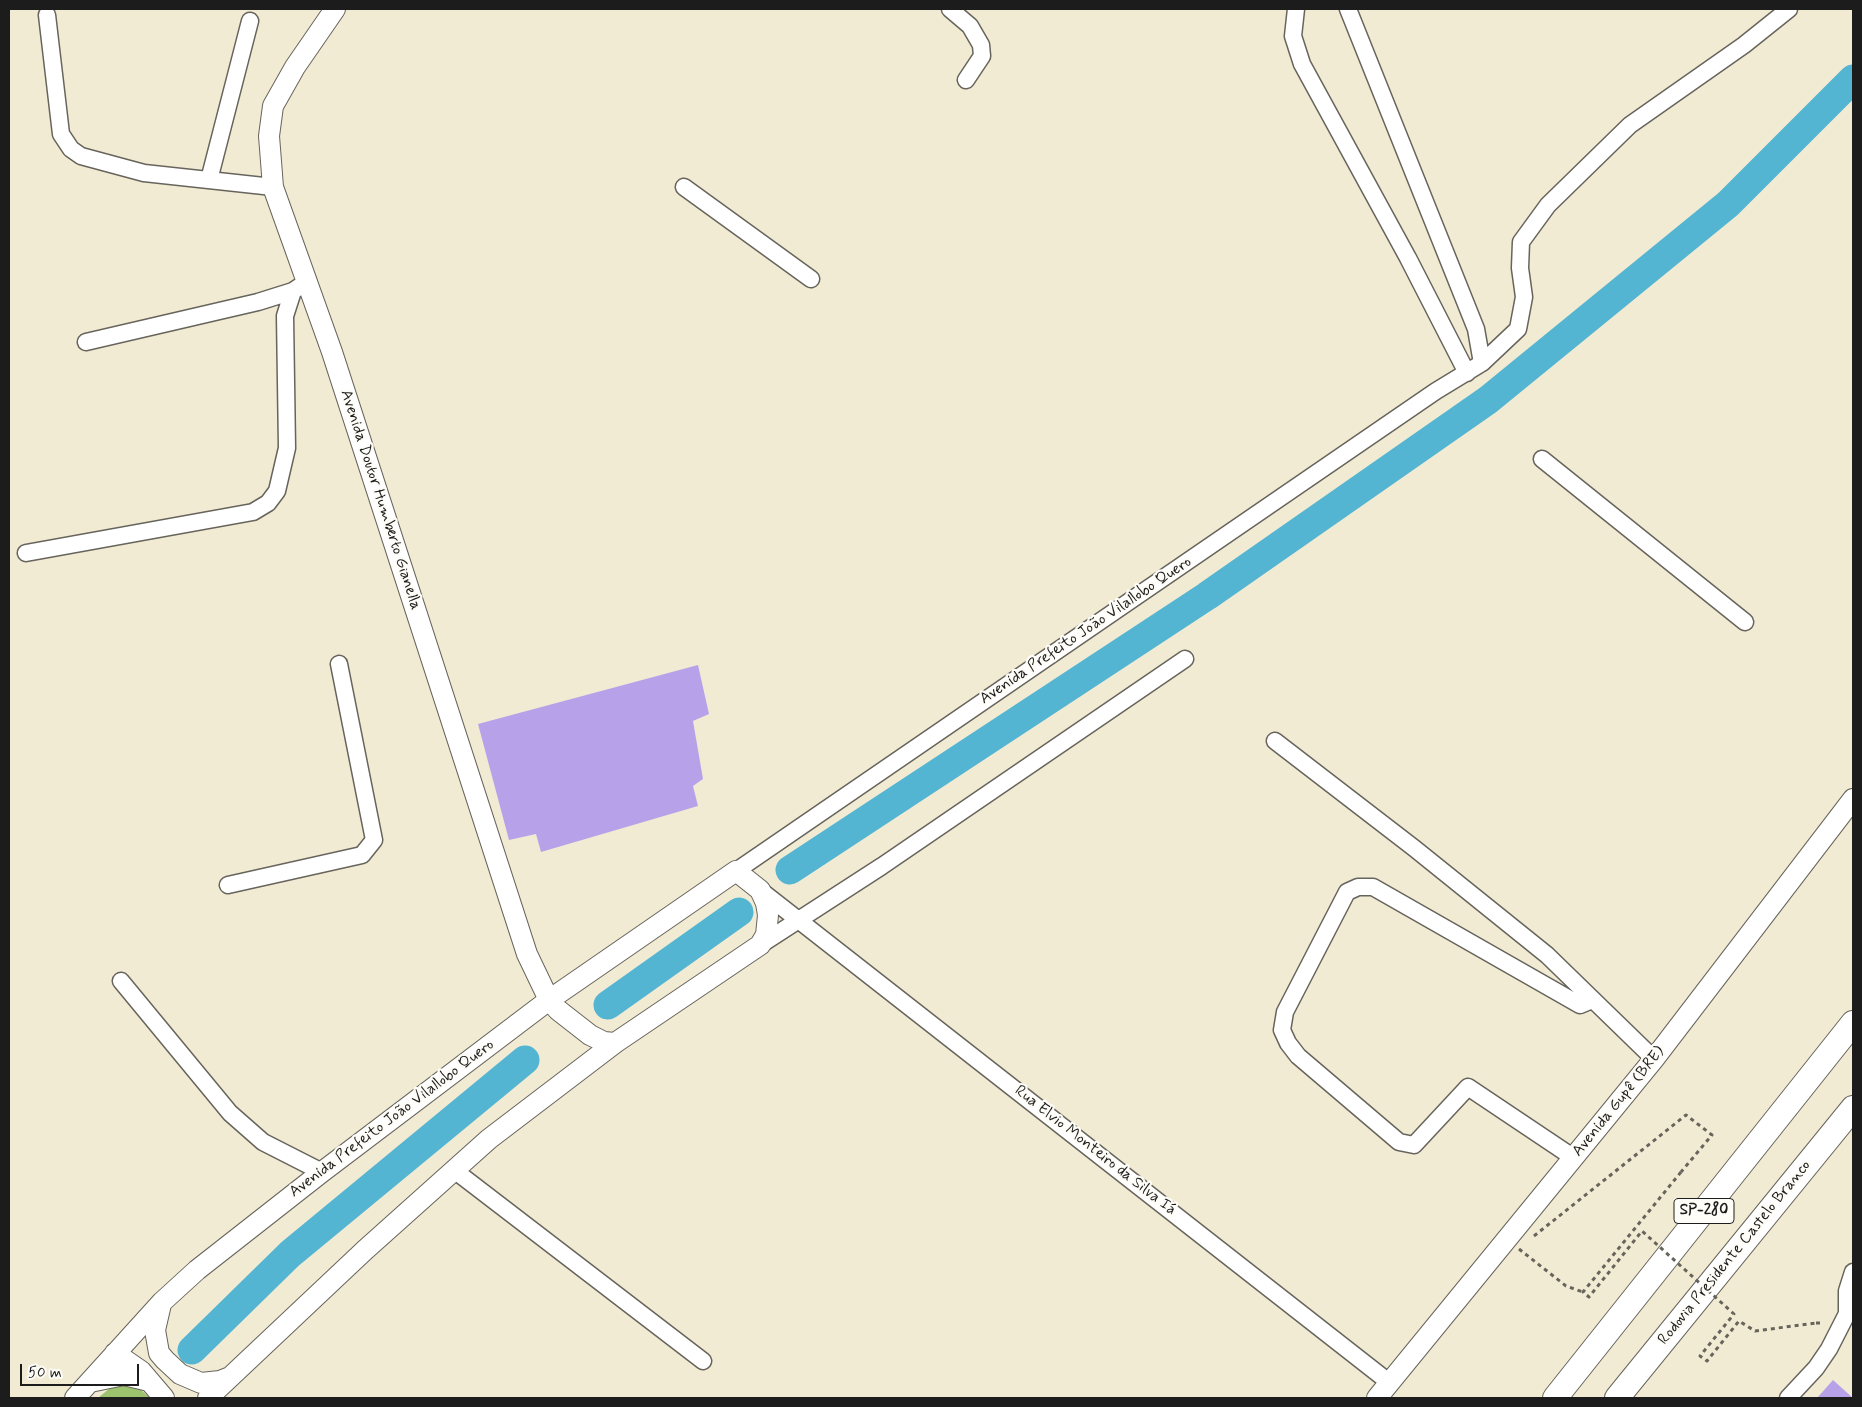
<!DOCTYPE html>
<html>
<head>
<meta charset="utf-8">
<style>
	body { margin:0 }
	#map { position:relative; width:1862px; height:1407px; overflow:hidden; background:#f2ebd4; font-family:Mynerve,sans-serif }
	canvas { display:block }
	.frame { position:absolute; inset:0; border:10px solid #1c1c1c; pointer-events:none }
	.scale { position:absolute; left:20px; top:1364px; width:119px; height:22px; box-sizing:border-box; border:2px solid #1c1c1c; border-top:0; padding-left:6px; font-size:15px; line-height:18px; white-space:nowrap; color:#1c1c1c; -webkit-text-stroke:4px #fdfcf7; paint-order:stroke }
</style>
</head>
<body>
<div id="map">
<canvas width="1862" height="1407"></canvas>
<div class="frame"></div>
<div class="scale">50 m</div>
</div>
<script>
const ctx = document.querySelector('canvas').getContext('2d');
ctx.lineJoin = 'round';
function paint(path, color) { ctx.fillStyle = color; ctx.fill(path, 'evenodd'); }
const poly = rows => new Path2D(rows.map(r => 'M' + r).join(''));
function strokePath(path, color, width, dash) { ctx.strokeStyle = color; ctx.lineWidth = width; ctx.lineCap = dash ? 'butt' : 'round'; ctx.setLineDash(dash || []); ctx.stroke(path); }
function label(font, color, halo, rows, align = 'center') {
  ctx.font = font + ' Mynerve,sans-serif'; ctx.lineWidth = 4.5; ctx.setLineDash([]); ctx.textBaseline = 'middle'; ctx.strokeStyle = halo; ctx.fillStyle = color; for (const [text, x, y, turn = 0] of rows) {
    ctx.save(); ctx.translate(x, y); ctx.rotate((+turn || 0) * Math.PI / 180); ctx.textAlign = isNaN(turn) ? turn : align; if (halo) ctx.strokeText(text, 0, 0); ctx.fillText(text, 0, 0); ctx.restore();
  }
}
paint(poly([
	[119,1384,140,1389,150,1398,98,1398,110,1388]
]), '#9ec36e');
strokePath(poly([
	[790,870,1207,596,1488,400,1728,204,1853,79],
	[608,1005,739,912],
	[192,1350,290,1254,525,1060]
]), '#53b5d2', 29);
paint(poly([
	[698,665,709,714,693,721,703,779,693,786,698,806,541,852,536,834,509,840,478,724],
	[1833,1380,1853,1398,1817,1398]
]), '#b7a2e9');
const minor = poly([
	[950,9,970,26,981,45,982,56,966,80],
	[1296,9,1293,36,1302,64,1408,258,1467,373],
	[47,15,61,134,71,149,81,156,144,173,273,187],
	[209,180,250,21],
	[684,187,811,279],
	[86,342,258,302,293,291],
	[1482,363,1518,329,1524,297,1520,268,1521,242,1548,205,1630,125,1744,45,1789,9],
	[1542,459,1745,622],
	[26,553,253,512,268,503,277,491,287,448,285,316,293,291,308,281],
	[1275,741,1414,848,1547,955,1654,1059],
	[736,871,1436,391,1482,363,1476,329,1348,9],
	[228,885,362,855,374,840,339,664],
	[760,890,1390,1383],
	[760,945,882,866,1185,659],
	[121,981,230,1113,263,1142,322,1172],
	[1574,1158,1468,1087,1414,1145,1399,1142,1298,1056,1288,1043,1282,1030,1285,1012,1347,892,1358,887,1373,887,1580,1005,1592,1000],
	[454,1170,703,1361],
	[1847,1313,1847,1291,1853,1272],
	[1788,1398,1816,1368,1829,1349,1853,1302]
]);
const major = poly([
	[335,9,295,67,273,106,269,136,273,187,332,352,527,954,549,1000,558,1010,590,1035,604,1042,615,1043],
	[161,1304,155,1330,159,1353,165,1360,180,1374,201,1383,220,1381,230,1377],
	[115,1353,141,1371,164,1398],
	[90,1382,124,1375,149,1381],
	[75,1398,162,1302,197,1270,322,1172,549,1000,736,871,760,890,766,903,768,915,766,935,760,945,615,1043,489,1139,365,1250,208,1398],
	[1377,1398,1654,1059,1853,799]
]);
const highway = poly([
	[1555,1398,1853,1023],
	[1617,1398,1853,1108]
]);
strokePath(minor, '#67645c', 19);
strokePath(major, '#67645c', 22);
strokePath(highway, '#67645c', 26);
strokePath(poly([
	[1534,1236,1686,1115,1712,1135,1681,1172],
	[1519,1249,1566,1286,1583,1292],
	[1816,1323,1824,1323]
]), '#67645c', 3, [4, 4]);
strokePath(minor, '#fff', 16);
strokePath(major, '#fff', 20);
strokePath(highway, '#fff', 24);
strokePath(poly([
	[1681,1172,1583,1292,1589,1297,1642,1231,1734,1314,1700,1356,1707,1361,1739,1321,1755,1331,1816,1323]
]), '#67645c', 3, [4, 4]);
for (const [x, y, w] of [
	[1704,1211,60]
]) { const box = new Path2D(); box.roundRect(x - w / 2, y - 12.5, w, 25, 4); ctx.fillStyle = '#fdfcf7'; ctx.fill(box); strokePath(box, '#1c1c1c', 1); }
label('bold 15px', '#1c1c1c', null, [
	["SP-280",1704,1211]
]);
label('16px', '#1c1c1c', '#fdfcf7', [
	["Avenida Doutor Humberto Gianella",380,500,72],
	["Avenida Prefeito João Vilallobo Quero",1086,631,-34],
	["Avenida Gupê (BRE)",1619,1102,-51],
	["Avenida Prefeito João Vilallobo Quero",392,1119,-37],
	["Rua Elvio Monteiro da Silva Iá",1095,1151,38],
	["Rodovia Presidente Castelo Branco",1735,1253,-51]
]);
</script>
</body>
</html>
